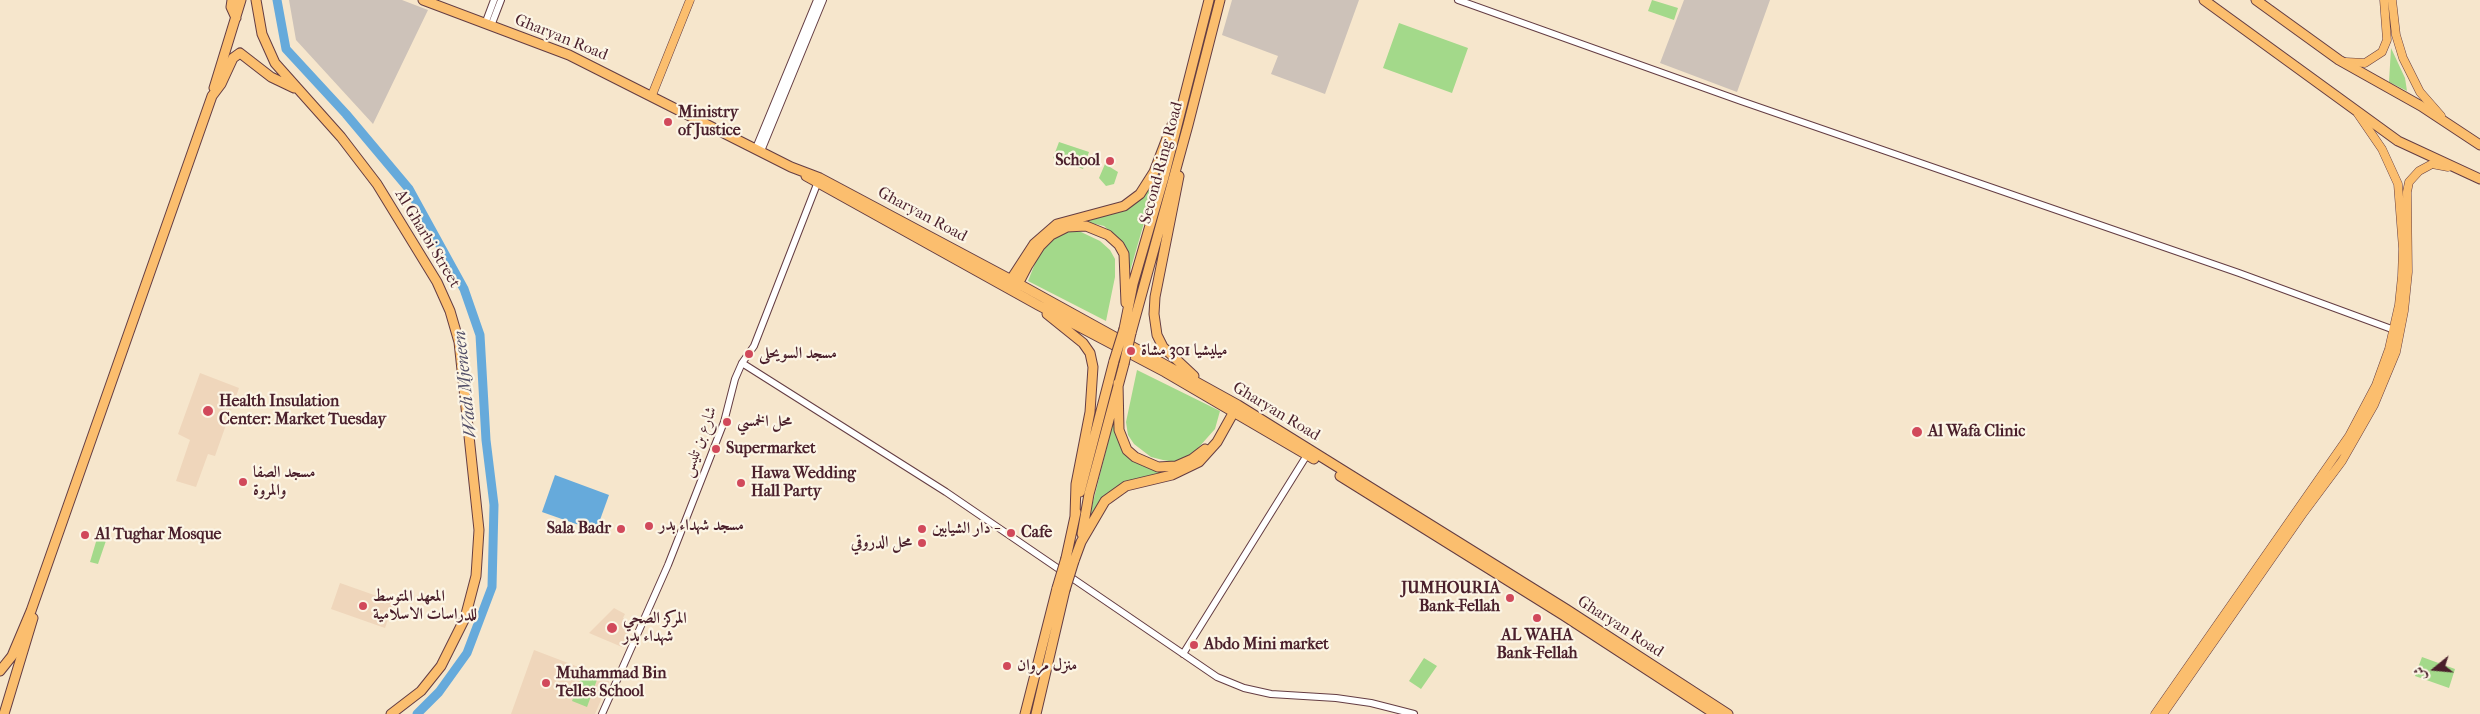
<!DOCTYPE html>
<html>
<head>
<meta charset="utf-8">
<style>
	body { margin:0 }
	#map { position:relative; width:2480px; height:714px; overflow:hidden; background:#f6e6cc; font-family:"IM FELL French Canon",Amiri,serif }
	canvas { display:block }
	.north { position:absolute; left:2410px; top:644px; width:50px; height:50px; -webkit-text-stroke:4px #fcf5e5; paint-order:stroke; rotate:253deg; font-size:14px; font-weight:700; line-height:20px; text-align:center; color:#4a1f2b }
	.north::after { content:''; display:block; margin:auto; width:18px; height:22px; background:#4a1f2b; clip-path:polygon(50% 0,100% 100%,50% 72%,0 100%) }
</style>
</head>
<body>
<div id="map">
<canvas width="2480" height="714"></canvas>
<div class="north">ش</div>
</div>
<script>
const ctx = document.querySelector('canvas').getContext('2d');
ctx.lineJoin = 'round';
function paint(path, color) { ctx.fillStyle = color; ctx.fill(path, 'evenodd'); }
const poly = rows => new Path2D(rows.map(r => 'M' + r).join(''));
function strokePath(path, color, width, dash) { ctx.strokeStyle = color; ctx.lineWidth = width; ctx.lineCap = dash ? 'butt' : 'round'; ctx.setLineDash(dash || []); ctx.stroke(path); }
function label(font, color, halo, rows, align = 'center') {
  ctx.font = font + ' "IM FELL French Canon",Amiri,serif'; ctx.lineWidth = 4.5; ctx.setLineDash([]); ctx.textBaseline = 'middle'; ctx.strokeStyle = halo; ctx.fillStyle = color; for (const [text, x, y, turn = 0] of rows) {
    ctx.save(); ctx.translate(x, y); ctx.rotate((+turn || 0) * Math.PI / 180); ctx.textAlign = isNaN(turn) ? turn : align; if (halo) ctx.strokeText(text, 0, 0); ctx.fillText(text, 0, 0); ctx.restore();
  }
}
paint(poly([
	[200,373,239,388,215,456,208,454,196,487,176,481,190,440,178,434],
	[340,583,394,602,385,628,331,609],
	[614,608,625,614,623,618,633,623,622,647,589,633],
	[534,650,610,679,595,714,511,714]
]), '#efd6bb');
paint(poly([
	[289,0,402,0,428,10,373,124,296,40],
	[1232,0,1359,0,1325,94,1271,74,1278,56,1222,35],
	[1684,0,1770,0,1737,92,1660,63]
]), '#cdc2b9');
paint(poly([
	[1652,0,1678,8,1674,20,1648,11],
	[1399,23,1468,48,1452,93,1383,68],
	[2391,48,2405,78,2407,91,2389,82],
	[1059,142,1089,152,1083,169,1053,158],
	[1105,164,1118,172,1114,184,1106,186,1099,178],
	[1151,182,1155,185,1128,278,1116,237,1104,226,1082,221,1126,208],
	[1069,231,1081,232,1100,241,1110,250,1115,259,1115,277,1106,321,1028,281,1038,256,1049,242,1059,234],
	[1137,370,1220,411,1215,429,1191,456,1175,462,1163,460,1151,457,1134,444,1128,435,1126,422],
	[1115,415,1131,456,1178,469,1123,485,1087,526],
	[101,525,110,529,98,564,90,562],
	[2422,657,2455,669,2449,688,2415,676],
	[1424,658,1437,666,1421,689,1409,681],
	[583,672,598,677,587,707,572,701]
]), '#a3d98a');
paint(poly([
	[555,475,609,495,596,531,542,512]
]), '#66aadb');
strokePath(poly([
	[277,0,286,49,346,114,409,189,464,289,480,335,486,440,494,505,492,587,467,653,439,692,417,714]
]), '#66aadb', 9);
const minor = poly([
	[1458,0,1741,101,2239,273,2397,331],
	[485,24,494,0],
	[491,26,501,0],
	[756,148,817,0],
	[761,151,823,0],
	[742,363,946,492,1217,677,1244,688,1271,694,1336,698,1371,703,1414,714],
	[1183,654,1307,455],
	[602,714,668,565,724,422,735,379,742,363,754,346,819,179]
]);
const major = poly([
	[2392,0,2396,35,2403,58,2420,92,2441,116],
	[2346,62,2365,63,2382,52,2387,40,2384,0],
	[652,95,690,0],
	[2155,714,2349,436,2376,385,2389,349,2399,305,2402,276,2403,249,2398,184,2382,149,2358,114],
	[2163,714,2304,512,2342,461,2374,405,2396,352,2404,311,2408,272,2407,192,2409,182,2419,171,2432,164,2448,167]
]);
const highway = poly([
	[232,0,231,7,236,18],
	[256,0,262,34,275,63,341,137,377,184,437,282,450,311,459,342,479,530,476,576,465,618,441,666,421,691,391,714],
	[423,0,569,55,791,167,820,178,1019,284,1238,405,1566,609,1728,714],
	[2204,0,2398,141,2480,179],
	[2256,0,2339,60,2421,106,2480,145],
	[214,88,241,0],
	[806,176,1038,305,1165,372,1314,459],
	[1179,176,1155,297,1154,314,1157,335,1163,347,1194,376],
	[1008,284,1034,244,1057,224,1124,206,1140,194,1154,172,1172,125],
	[1016,288,1028,265,1040,246,1051,235,1067,227,1086,226,1108,235,1119,245,1124,254,1126,303],
	[1047,314,1083,343,1090,353,1093,367,1090,412,1076,484,1075,516],
	[1124,329,1133,284,1164,177,1209,0],
	[1131,333,1188,125,1220,0],
	[1118,383,1119,430,1127,450,1135,457,1158,467,1176,466,1192,459,1205,449],
	[1340,476,1563,615,1715,714],
	[1080,492,1114,361],
	[1082,534,1089,494,1124,364],
	[1066,558,1076,512],
	[1074,561,1081,542,1105,501,1126,486,1172,475,1199,462,1217,442,1236,408],
	[0,671,12,656,31,611,212,96,221,84,233,58,240,53,271,77,294,88],
	[4,714,33,618],
	[1025,714,1057,588],
	[1036,714,1065,590]
]);
strokePath(minor, '#643d43', 8);
strokePath(major, '#643d43', 9);
strokePath(highway, '#643d43', 11);
strokePath(minor, '#fff', 6);
strokePath(major, '#fbbe6e', 8);
strokePath(highway, '#fbbe6e', 9);
const highwayBridge = poly([
	[1114,361,1124,329],
	[1124,364,1131,333],
	[1057,588,1066,558],
	[1065,590,1074,561]
]);
strokePath(highwayBridge, '#643d43', 11, []);
strokePath(highwayBridge, '#fbbe6e', 9);
for (const [x, y, r, color] of [
	[668,122,5,"#d1495b"],
	[1110,161,5,"#d1495b"],
	[1131,351,5,"#d1495b"],
	[749,354,5,"#d1495b"],
	[208,411,6,"#d1495b"],
	[727,422,5,"#d1495b"],
	[1917,432,6,"#d1495b"],
	[716,449,5,"#d1495b"],
	[243,482,5,"#d1495b"],
	[741,483,5,"#d1495b"],
	[649,526,5,"#d1495b"],
	[621,529,5,"#d1495b"],
	[922,529,5,"#d1495b"],
	[1011,533,5,"#d1495b"],
	[85,535,5,"#d1495b"],
	[922,543,5,"#d1495b"],
	[1510,598,5,"#d1495b"],
	[363,606,5,"#d1495b"],
	[1537,618,5,"#d1495b"],
	[612,628,6,"#d1495b"],
	[1194,645,5,"#d1495b"],
	[1007,666,5,"#d1495b"],
	[546,683,5,"#d1495b"]
]) { const dot = new Path2D(); dot.arc(x, y, r, 0, 2 * Math.PI); ctx.fillStyle = color; ctx.fill(dot); strokePath(dot, '#fcf5e5', 2); }
label('16px', '#4a1f2b', '#fcf5e5', [
	["Gharyan Road",561,38,22],
	["Second Ring Road",1162,163,-75],
	["Gharyan Road",922,215,28],
	["Al Gharbi Street",427,239,59],
	["Gharyan Road",1276,412,31],
	["شارع بن تليس",700,442,-70],
	["Gharyan Road",1620,627,33]
]);
label('bold 16px', '#4a1f2b', '#fcf5e5', [
	["Ministry",678,113],
	["of Justice",678,131],
	["School",1100,161,"right"],
	["ميليشيا 301 مشاة",1141,351],
	["مسجد السويحلى",759,354],
	["Health Insulation",219,402],
	["Center: Market Tuesday",219,420],
	["محل الخمسي",737,422],
	["Al Wafa Clinic",1928,432],
	["Supermarket",726,449],
	["مسجد الصفا",253,473],
	["والمروة",253,491],
	["Hawa Wedding",751,474],
	["Hall Party",751,492],
	["مسجد شهداء بدر",659,526],
	["Sala Badr",611,529,"right"],
	["دار الشيابين -",932,529],
	["Cafe",1021,533],
	["Al Tughar Mosque",95,535],
	["محل الدروقي",912,543,"right"],
	["JUMHOURIA",1500,589,"right"],
	["Bank-Fellah",1500,607,"right"],
	["المعهد المتوسط",373,597],
	["للدراسات الاسلامية",373,615],
	["المركز الصحي",623,619],
	["شهداء بدر",623,637],
	["AL WAHA",1537,636,"center"],
	["Bank-Fellah",1537,654,"center"],
	["Abdo Mini market",1204,645],
	["منزل مروان",1017,666],
	["Muhammad Bin",556,674],
	["Telles School",556,692]
], 'left');
label('italic 18px', '#545069', '#fcf5e5', [
	["Wadi Mjeneen",466,384,-96]
]);
</script>
</body>
</html>
